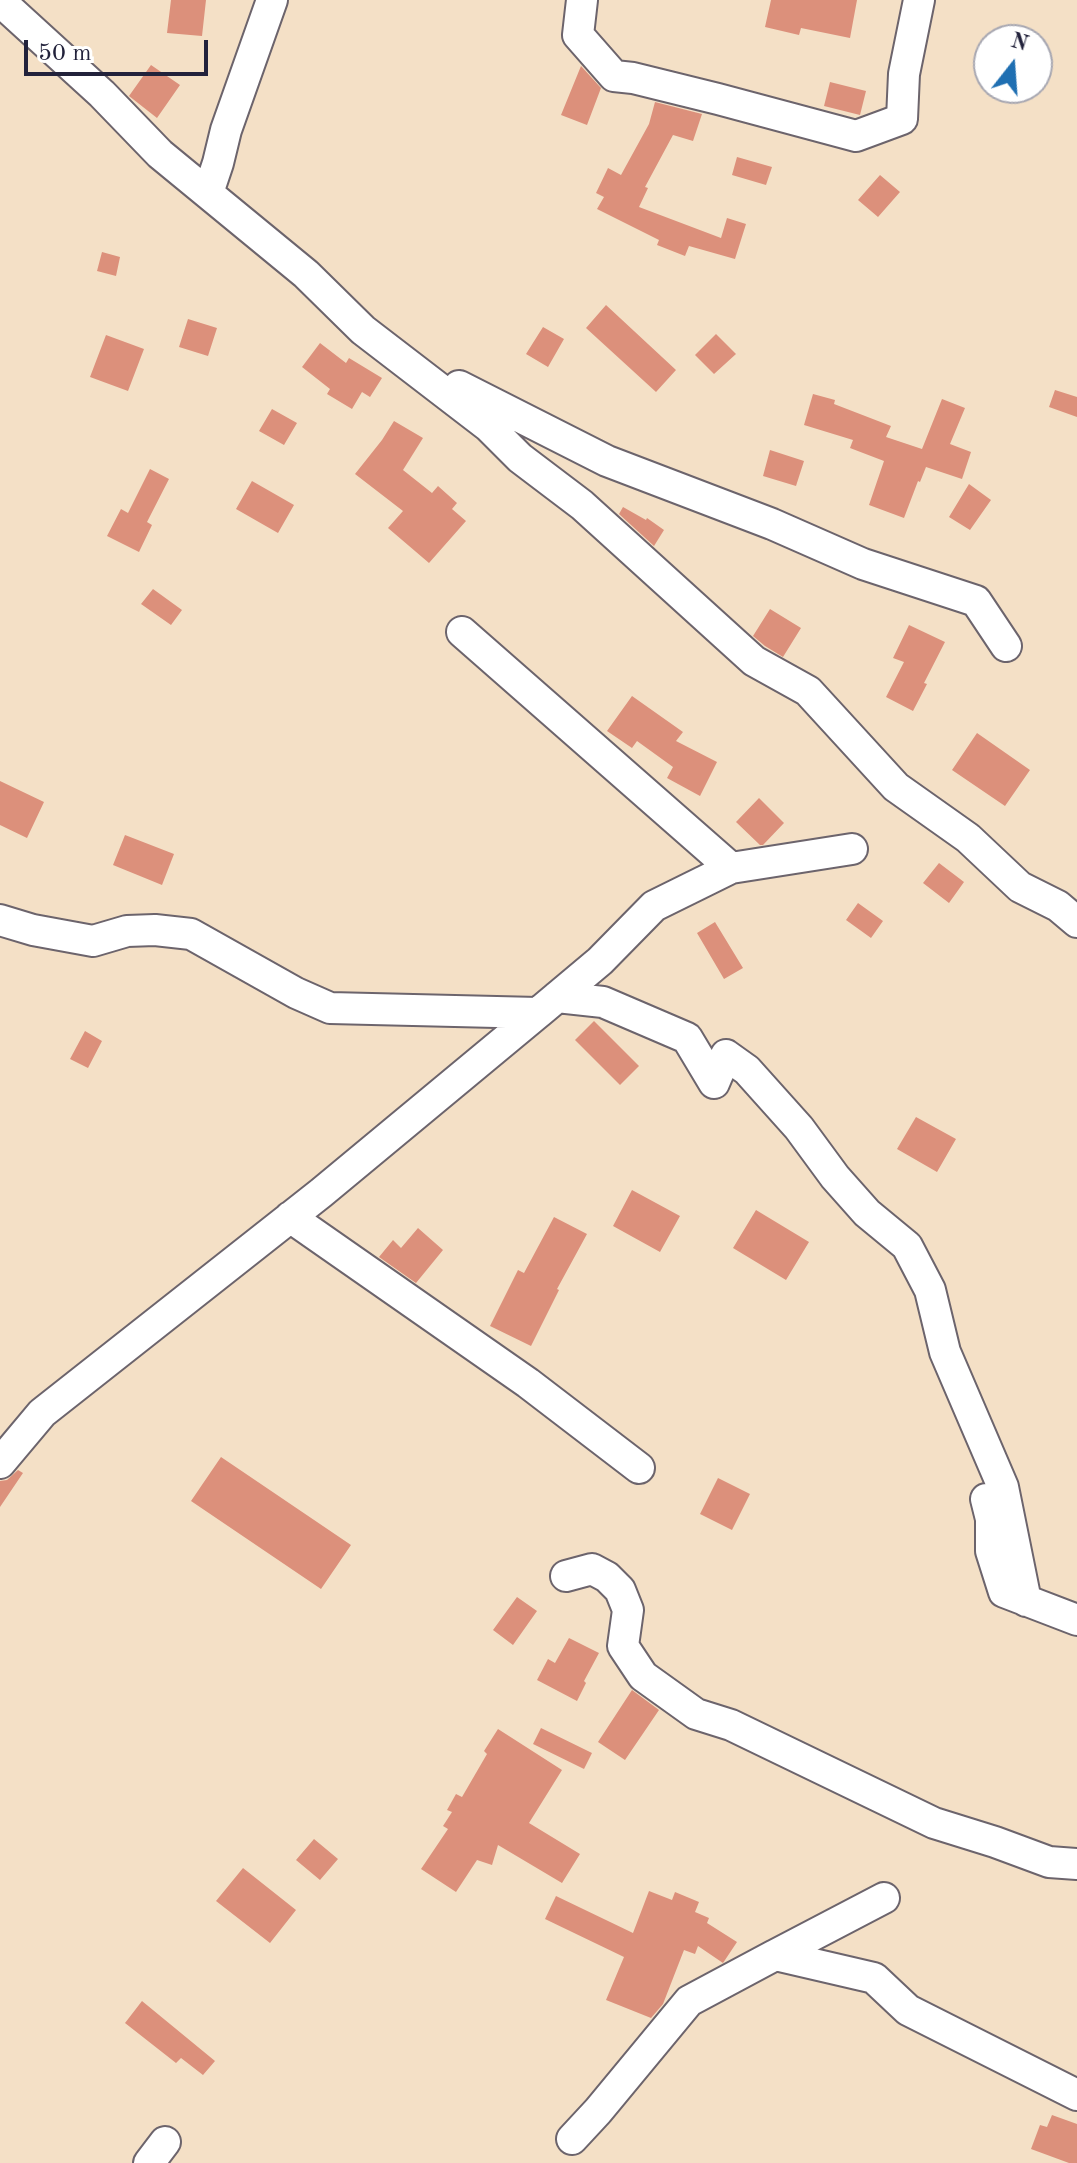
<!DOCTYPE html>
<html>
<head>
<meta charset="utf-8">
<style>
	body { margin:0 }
	#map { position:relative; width:1077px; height:2163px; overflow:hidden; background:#f4e0c6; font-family:"Old Standard TT",serif }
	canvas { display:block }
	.north { position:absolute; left:973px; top:24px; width:80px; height:80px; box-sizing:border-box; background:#fff; border:2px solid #a7a7b1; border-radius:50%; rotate:17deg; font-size:22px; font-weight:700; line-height:32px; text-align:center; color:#22223b }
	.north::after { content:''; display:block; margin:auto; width:28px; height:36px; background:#1f6fb2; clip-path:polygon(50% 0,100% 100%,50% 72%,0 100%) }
	.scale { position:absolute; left:24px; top:40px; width:184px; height:36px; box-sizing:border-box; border:4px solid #22223b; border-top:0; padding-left:10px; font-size:24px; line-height:28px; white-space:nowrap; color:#22223b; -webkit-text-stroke:6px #fff; paint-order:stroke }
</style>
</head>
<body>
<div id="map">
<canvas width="1077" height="2163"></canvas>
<div class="north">N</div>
<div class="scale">50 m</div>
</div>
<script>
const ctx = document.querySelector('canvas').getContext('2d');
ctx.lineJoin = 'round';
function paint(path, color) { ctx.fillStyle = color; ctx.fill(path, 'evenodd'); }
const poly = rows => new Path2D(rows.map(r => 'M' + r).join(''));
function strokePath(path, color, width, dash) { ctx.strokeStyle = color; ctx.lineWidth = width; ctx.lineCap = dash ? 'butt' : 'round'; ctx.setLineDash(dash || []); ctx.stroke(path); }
paint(poly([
	[171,0,206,0,202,36,167,33],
	[771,0,857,0,850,38,801,28,799,35,765,27],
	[151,65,180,85,157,118,129,96],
	[581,66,601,88,587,125,561,115],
	[830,82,866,91,860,115,824,106],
	[655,102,702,114,693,141,673,135,645,187,648,188,639,207,721,238,727,218,746,224,735,259,689,246,685,256,657,245,659,240,597,209,604,197,596,193,608,168,621,175,649,124],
	[737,157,772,167,766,185,732,175],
	[880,175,900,192,878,217,858,200],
	[102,252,120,257,116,276,97,271],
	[606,305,676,370,656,392,586,328],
	[188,319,217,328,208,356,179,347],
	[543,327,564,339,548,367,526,354],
	[716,334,736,354,714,374,695,355],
	[106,335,144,349,128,391,90,377],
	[320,343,346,363,349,358,382,378,370,397,362,392,352,409,327,394,330,389,302,367],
	[1055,390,1077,397,1077,417,1049,407],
	[813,394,835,400,834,404,891,426,886,437,922,449,942,399,965,408,950,444,971,452,962,479,926,467,920,482,918,481,904,518,869,505,884,461,850,448,853,440,804,425],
	[272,409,297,423,284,445,259,431],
	[394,421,423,438,403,470,432,493,438,486,457,503,452,509,466,521,429,563,388,528,403,511,355,474,382,440],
	[770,450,804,461,796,486,763,476],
	[150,469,169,479,147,522,152,525,139,552,107,536,121,509,128,513],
	[252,481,294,505,278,533,236,509],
	[969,484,991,500,970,530,949,517],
	[623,507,646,520,647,518,664,530,654,546,619,514],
	[153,589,182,610,171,625,141,604],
	[770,609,801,628,783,657,765,646,753,636],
	[909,625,945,642,924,683,927,684,913,711,886,697,904,662,893,658],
	[632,696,683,732,676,741,717,762,700,796,667,778,673,767,637,741,632,748,607,731],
	[977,733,1030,770,1005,806,952,770],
	[0,781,44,802,27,838,0,825],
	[759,798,784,823,763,845,760,845,736,822],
	[125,835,174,854,162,885,113,865],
	[939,863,964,882,949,903,923,883],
	[858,903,883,921,871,938,846,920],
	[715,922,743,968,724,979,697,933],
	[594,1021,639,1066,620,1085,575,1040],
	[85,1031,102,1041,88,1068,70,1059],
	[916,1117,956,1139,937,1172,897,1149],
	[632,1190,680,1216,660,1252,613,1226],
	[756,1210,809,1242,786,1280,733,1248],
	[554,1217,587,1234,557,1289,559,1290,531,1346,490,1326,518,1270,524,1273],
	[418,1228,443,1250,416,1283,379,1257,393,1240,401,1248],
	[221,1457,351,1545,321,1589,191,1501],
	[18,1470,23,1473,0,1507,0,1481,7,1480],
	[718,1478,750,1494,732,1530,700,1514],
	[517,1597,537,1611,513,1645,493,1630],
	[569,1638,599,1653,584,1681,586,1683,577,1701,537,1680,548,1659,555,1663],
	[632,1690,659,1710,625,1760,598,1742],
	[541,1728,592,1753,584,1769,533,1744],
	[498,1729,562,1770,529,1823,580,1854,562,1883,498,1845,492,1865,477,1860,456,1892,421,1869,448,1829,443,1826,452,1812,447,1810,456,1794,462,1797,487,1754,484,1751],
	[314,1839,338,1859,320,1880,296,1860],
	[243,1868,296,1910,270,1943,216,1901],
	[649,1891,672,1900,675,1892,699,1902,695,1912,709,1918,707,1923,737,1942,723,1963,698,1946,695,1954,684,1950,663,2004,651,2018,606,2000,624,1957,545,1919,556,1896,633,1933],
	[142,2001,215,2061,203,2075,181,2058,176,2063,125,2023],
	[1052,2115,1077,2124,1077,2163,1069,2163,1031,2149,1040,2125,1047,2127]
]), '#dc907b');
const minor = poly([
	[582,0,578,35,614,76,633,78,718,99,856,136,902,119,904,74,919,0],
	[0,1,102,94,160,154,306,274,363,330,488,426,520,458,582,505,754,661,808,691,896,787,968,838,1020,887,1058,906,1077,922],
	[208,193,218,163,226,130,272,0],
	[459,386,607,461,772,524,863,564,976,601,1006,646],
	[462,632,731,868],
	[0,920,33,930,93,941,127,931,155,930,191,934,296,993,330,1008,538,1013,600,961,654,906,731,868,852,849],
	[557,997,603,1002,687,1038,714,1083],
	[714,1083,726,1055,747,1070,799,1128,835,1177,867,1213,907,1246,930,1290,945,1352,1003,1487,1026,1601],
	[290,1217,528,1383,639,1468],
	[0,1463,42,1413,321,1193,538,1013],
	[986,1499,991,1519,991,1551,1004,1592,1077,1620],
	[566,1576,592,1569,607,1577,620,1590,628,1610,623,1646,643,1676,696,1714,731,1725,934,1823,995,1842,1049,1862,1077,1864],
	[775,1955,884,1898],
	[572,2139,598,2111,689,2001,775,1955,874,1978,908,2010,1077,2095],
	[149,2163,165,2142]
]);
strokePath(minor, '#6c646c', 34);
strokePath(minor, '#fff', 30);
</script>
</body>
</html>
